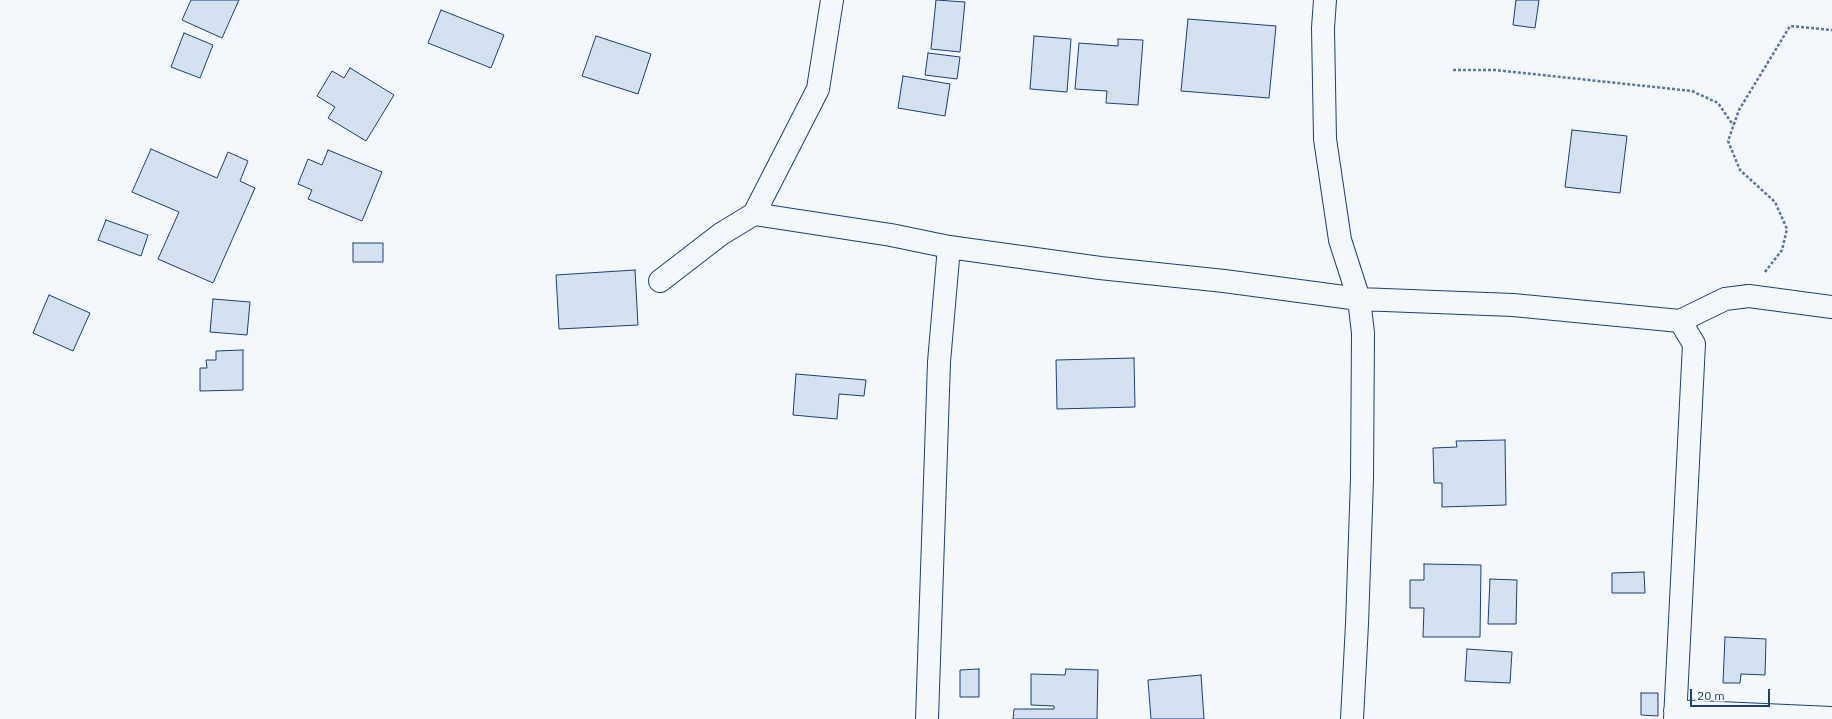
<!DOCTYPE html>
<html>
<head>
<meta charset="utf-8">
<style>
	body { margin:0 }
	#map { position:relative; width:1832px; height:719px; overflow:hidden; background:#f4f7fb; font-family:"IBM Plex Sans",sans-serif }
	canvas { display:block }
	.scale { position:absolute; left:1690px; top:689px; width:80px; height:18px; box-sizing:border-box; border:2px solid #1d3f73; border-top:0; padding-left:5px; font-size:12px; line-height:14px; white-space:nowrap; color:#1d3f73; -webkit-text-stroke:3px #f4f7fb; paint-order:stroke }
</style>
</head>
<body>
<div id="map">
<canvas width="1832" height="719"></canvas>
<div class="scale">20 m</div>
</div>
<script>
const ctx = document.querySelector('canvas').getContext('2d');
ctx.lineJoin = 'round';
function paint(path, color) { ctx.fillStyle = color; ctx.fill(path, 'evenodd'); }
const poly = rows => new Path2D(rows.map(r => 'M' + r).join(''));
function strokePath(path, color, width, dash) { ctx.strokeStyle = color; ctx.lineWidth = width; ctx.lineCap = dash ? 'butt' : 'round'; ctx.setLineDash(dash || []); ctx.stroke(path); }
const building = poly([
	[191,0,239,0,222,38,182,20,191,0],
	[936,0,965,2,960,52,931,49,936,0],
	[1516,0,1539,0,1535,28,1513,25,1516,0],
	[441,10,504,35,491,68,428,43,441,10],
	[1188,19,1276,26,1269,98,1181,91,1188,19],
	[184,33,213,45,200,78,171,67,184,33],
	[596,36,651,54,638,94,582,76,596,36],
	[1034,36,1071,39,1067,92,1030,89,1034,36],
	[1118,39,1143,40,1138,105,1106,103,1107,91,1075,89,1079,43,1118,46,1118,39],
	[928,53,960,57,957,79,925,75,928,53],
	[350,68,394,95,366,141,328,118,335,107,317,96,332,71,344,78,350,68],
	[903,76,950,84,945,116,898,108,903,76],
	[1572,130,1627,136,1620,193,1565,187,1572,130],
	[151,149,217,178,228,152,248,161,240,181,255,188,213,283,158,259,179,212,132,192,151,149],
	[328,150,382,172,362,221,308,199,312,190,298,184,308,159,322,165,328,150],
	[106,220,148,235,141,256,98,240,106,220],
	[353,243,383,243,383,262,353,262,353,243],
	[635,270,638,325,559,329,556,275,635,270],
	[49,295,90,313,73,351,33,333,49,295],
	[213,299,250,302,247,335,210,332,213,299],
	[243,350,243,390,200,391,200,368,207,368,206,360,216,360,216,351,243,350],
	[1134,358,1135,407,1057,409,1056,360,1134,358],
	[796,374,866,380,864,396,839,394,837,419,793,415,796,374],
	[1505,440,1506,505,1442,507,1442,483,1434,483,1433,448,1457,447,1456,441,1505,440],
	[1424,564,1481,565,1480,637,1423,637,1424,608,1410,608,1410,580,1424,580,1424,564],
	[1644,572,1645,593,1612,593,1612,573,1644,572],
	[1490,579,1517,580,1516,624,1488,624,1490,579],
	[1725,637,1766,639,1765,675,1741,674,1740,683,1723,683,1725,637],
	[1467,649,1512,652,1510,683,1465,681,1467,649],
	[979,669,979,697,960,697,960,670,979,669],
	[1066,669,1098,670,1097,719,1013,719,1014,709,1054,709,1054,706,1031,705,1031,674,1065,675,1066,669],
	[1201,675,1204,719,1151,719,1148,680,1201,675],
	[1641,693,1658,693,1658,716,1641,715,1641,693]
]);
paint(building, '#d5e0f0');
strokePath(building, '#1d3f73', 1);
const street = poly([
	[1325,0,1323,28,1325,139,1340,240,1359,299,1363,333,1362,479,1357,624,1352,719],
	[754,214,891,235,949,247,1100,268,1224,281,1359,299,1513,305,1680,321,1725,299,1749,296,1832,307],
	[660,281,721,234,754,214,818,89,832,0],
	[1675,711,1832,718],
	[927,719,939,362,949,247],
	[1675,719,1694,344,1680,321]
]);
strokePath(street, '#1d3f73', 24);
strokePath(poly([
	[1453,70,1495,70,1692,91,1718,103,1733,125],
	[1765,272,1782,250,1787,229,1775,202,1740,170,1728,141,1739,110,1790,26,1832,30]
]), '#5e769c', 2.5, [3, 2]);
strokePath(street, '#f4f7fb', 22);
</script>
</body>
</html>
